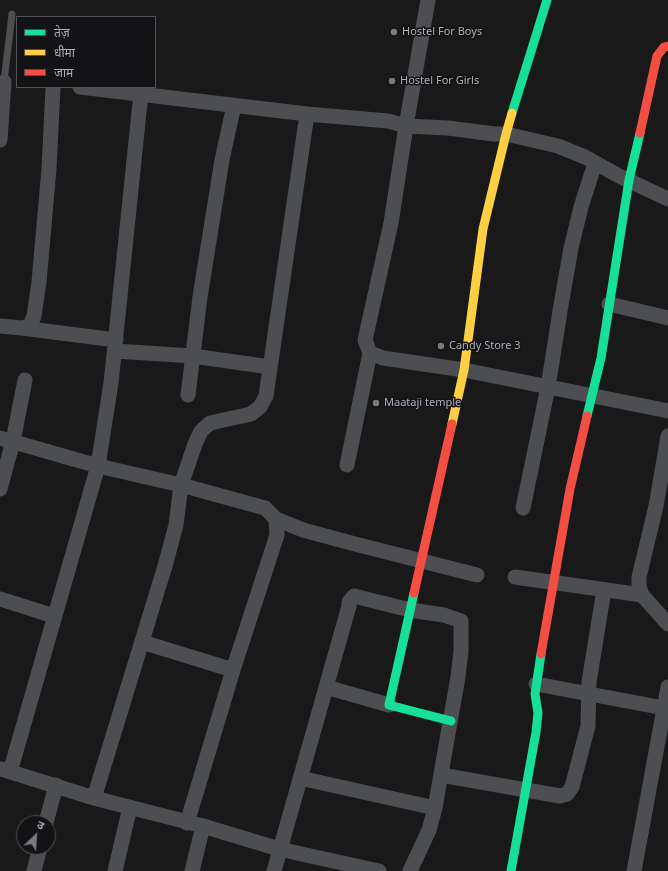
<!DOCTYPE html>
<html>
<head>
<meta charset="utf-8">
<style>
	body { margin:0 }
	#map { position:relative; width:668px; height:871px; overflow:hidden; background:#191919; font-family:"Noto Sans","Noto Sans Devanagari",sans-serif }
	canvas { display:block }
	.legend { position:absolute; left:16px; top:16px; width:140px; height:72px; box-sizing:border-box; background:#131315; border:1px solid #505156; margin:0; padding:5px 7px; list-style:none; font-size:12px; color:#abafb8 }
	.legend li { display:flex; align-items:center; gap:8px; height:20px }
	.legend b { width:20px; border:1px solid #505156 }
	.north { position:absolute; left:16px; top:815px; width:40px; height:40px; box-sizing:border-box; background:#131315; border:1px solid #505156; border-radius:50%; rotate:25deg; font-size:11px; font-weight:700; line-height:16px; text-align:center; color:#abafb8 }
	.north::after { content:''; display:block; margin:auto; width:14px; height:18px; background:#787a80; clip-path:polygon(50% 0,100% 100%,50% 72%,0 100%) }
</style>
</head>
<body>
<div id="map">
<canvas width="668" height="871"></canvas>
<ul class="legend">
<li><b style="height:5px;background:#16e098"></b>तेज़</li>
<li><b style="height:5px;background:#ffcf43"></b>धीमा</li>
<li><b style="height:5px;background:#f24e42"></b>जाम</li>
</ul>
<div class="north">उ</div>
</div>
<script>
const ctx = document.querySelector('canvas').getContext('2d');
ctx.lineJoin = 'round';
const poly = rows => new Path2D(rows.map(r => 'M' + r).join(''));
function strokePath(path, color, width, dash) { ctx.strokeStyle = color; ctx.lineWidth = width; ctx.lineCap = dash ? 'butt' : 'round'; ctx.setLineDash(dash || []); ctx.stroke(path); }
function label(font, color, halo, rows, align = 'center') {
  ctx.font = font + ' "Noto Sans",sans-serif'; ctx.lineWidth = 3; ctx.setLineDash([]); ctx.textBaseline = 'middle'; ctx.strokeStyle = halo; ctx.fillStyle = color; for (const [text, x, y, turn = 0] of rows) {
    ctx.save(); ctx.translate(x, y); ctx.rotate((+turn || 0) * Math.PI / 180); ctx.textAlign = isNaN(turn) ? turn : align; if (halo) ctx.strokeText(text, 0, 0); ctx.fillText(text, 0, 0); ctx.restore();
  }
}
strokePath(poly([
	[4,82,12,14]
]), '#4d4e51', 7);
strokePath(poly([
	[80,87,307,114,388,121,406,126,448,128,494,134,506,134,558,146,585,157,619,176,668,199],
	[0,140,4,82],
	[609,304,668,318],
	[0,326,22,328,30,326,34,316,39,282,49,169,53,87],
	[22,328,116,340],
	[115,351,193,356,270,367],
	[370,353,383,358,464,370,668,411],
	[188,395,200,297,222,160,234,105],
	[668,436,656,506,639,577,639,587,642,595,668,624],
	[0,438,98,466,181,485,265,508,276,519,303,530,355,544,477,575],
	[347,465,370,353,365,340,391,223,406,126,428,0],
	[0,489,13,441,25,380],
	[523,508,548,387,561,305,571,248,581,207,595,163],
	[515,577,642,595],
	[0,599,54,616],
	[142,642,233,670],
	[536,684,664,708],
	[326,687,389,705],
	[1,769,94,798,203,826,279,849,379,871],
	[10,772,98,466,111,383,141,93],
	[441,775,560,796,567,794,572,787,588,726,589,682,604,590],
	[300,778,435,808],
	[94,798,165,566,176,525,181,485,195,444,201,431,210,423,251,414,260,407,266,396,307,114],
	[46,823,56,785],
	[187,823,233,670,277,535,276,519],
	[34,871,40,847],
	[115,871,130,807],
	[192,871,203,826],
	[274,871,349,606,349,602,354,596,410,610,444,615,461,621,461,651,458,677,435,808,429,830,410,871],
	[634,871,668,687]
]), '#4d4e51', 15);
strokePath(poly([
	[512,113,547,0],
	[587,416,601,358,629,180,640,133],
	[414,593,389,705,451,721],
	[511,871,536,732,538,713,535,694,541,654]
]), '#16e098', 9);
strokePath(poly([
	[452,424,464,370,483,229,506,134,512,113]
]), '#ffcf43', 9);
strokePath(poly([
	[640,133,657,56,664,47,668,46],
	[414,593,452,424],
	[541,654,570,489,587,416]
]), '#f24e42', 9);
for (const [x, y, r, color] of [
	[394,32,4,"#787a80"],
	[392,81,4,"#787a80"],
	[441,346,4,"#787a80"],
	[376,403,4,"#787a80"]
]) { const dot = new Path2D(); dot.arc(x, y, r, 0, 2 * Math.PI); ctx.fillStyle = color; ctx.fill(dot); strokePath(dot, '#131315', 1.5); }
label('11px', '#abafb8', '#131315', [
	["Hostel For Boys",402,32],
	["Hostel For Girls",400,81],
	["Candy Store 3",449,346],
	["Maataji temple",384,403]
], 'left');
</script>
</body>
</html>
